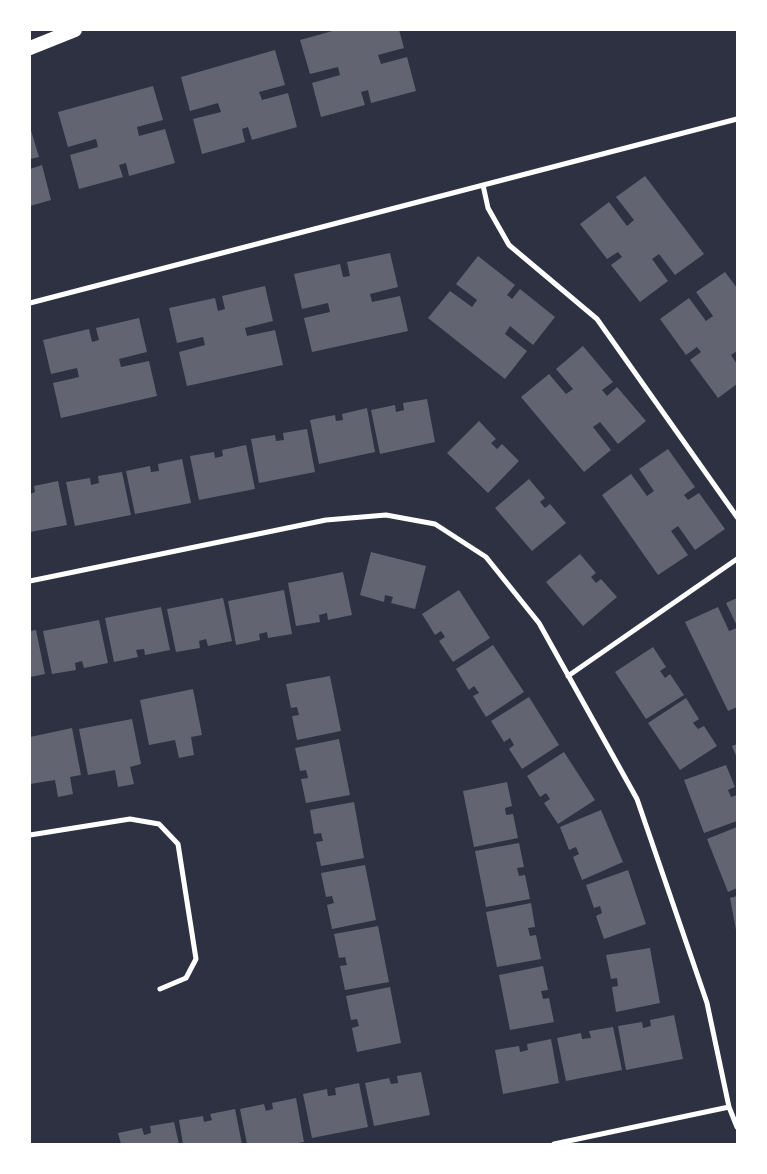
<!DOCTYPE html>
<html>
<head>
<meta charset="utf-8">
<style>
	body { margin:0 }
	#map { position:relative; width:767px; height:1174px; overflow:hidden; background:#2d3142; font-family:Merriweather,serif }
	canvas { display:block }
	.frame { position:absolute; inset:0; border:31px solid #fff; pointer-events:none }
</style>
</head>
<body>
<div id="map">
<canvas width="767" height="1174"></canvas>
<div class="frame"></div>
</div>
<script>
const ctx = document.querySelector('canvas').getContext('2d');
ctx.lineJoin = 'round';
function paint(path, color) { ctx.fillStyle = color; ctx.fill(path, 'evenodd'); }
const poly = rows => new Path2D(rows.map(r => 'M' + r).join(''));
function strokePath(path, color, width, dash) { ctx.strokeStyle = color; ctx.lineWidth = width; ctx.lineCap = dash ? 'butt' : 'round'; ctx.setLineDash(dash || []); ctx.stroke(path); }
paint(poly([
	[336,30,399,30,404,48,378,55,381,64,407,57,416,91,371,103,368,90,361,92,365,105,321,117,312,83,340,75,338,67,310,74,300,40],
	[275,50,285,85,259,92,262,100,288,93,297,127,252,140,248,127,242,129,245,142,202,154,193,119,221,112,218,103,190,111,181,77],
	[153,86,163,120,137,127,139,136,165,129,175,163,129,176,126,163,119,165,123,177,79,189,70,155,98,147,96,139,68,147,58,112],
	[30,127,39,157,30,159],
	[42,165,51,200,30,206,30,169],
	[645,176,704,254,675,275,659,254,652,259,668,281,640,302,611,265,622,257,618,252,607,259,580,224,609,202,627,226,634,220,616,197],
	[390,253,398,287,370,294,372,302,400,296,408,331,312,352,304,318,330,312,328,303,302,309,294,274,340,264,343,277,350,276,347,262],
	[478,256,515,285,507,295,512,299,520,289,555,317,533,345,510,326,505,334,527,351,505,379,428,318,450,291,472,307,477,300,456,284],
	[725,272,737,288,737,351,731,355,737,364,737,384,718,398,690,360,701,352,697,347,686,355,660,319,689,298,706,321,713,316,696,292],
	[265,286,273,321,245,328,247,336,275,330,283,365,187,386,179,352,205,345,203,337,177,343,169,308,215,298,218,311,225,309,222,296],
	[139,318,147,352,119,359,121,367,149,361,157,396,61,418,53,383,79,377,77,368,51,374,43,340,89,329,92,342,99,340,96,328],
	[583,346,613,382,602,390,607,396,617,387,646,421,618,444,600,422,593,427,611,450,584,472,521,397,549,374,566,394,573,389,556,369],
	[427,399,435,442,380,454,371,410,395,405,396,412,404,410,403,403],
	[367,408,375,452,319,464,310,420,335,415,336,421,343,420,342,414],
	[479,421,496,439,491,443,497,449,502,444,519,461,488,493,447,453],
	[307,429,315,472,259,483,251,439,275,435,276,441,284,440,283,433],
	[246,445,255,489,199,500,190,456,214,452,215,458,223,456,222,450],
	[668,449,695,487,684,495,688,500,699,493,725,529,695,550,678,526,671,531,688,555,658,575,602,495,631,474,647,496,654,491,639,469],
	[182,459,191,503,135,514,126,471,150,466,151,472,159,471,158,464],
	[122,472,131,515,75,526,66,482,90,478,91,485,99,483,98,476],
	[529,479,545,498,540,502,545,508,550,504,566,523,532,551,495,508],
	[58,481,67,525,30,532,30,494,35,492,34,486],
	[371,552,426,566,415,609,391,603,393,597,385,595,384,602,360,595],
	[580,554,596,573,591,577,596,583,601,579,617,597,583,626,546,582],
	[343,572,352,615,328,620,327,613,319,615,320,622,296,626,288,583],
	[284,590,292,634,268,638,267,632,259,634,260,640,236,645,228,601],
	[459,590,490,638,453,662,439,641,445,637,441,631,435,635,422,614],
	[223,598,232,641,208,646,206,639,199,641,200,648,176,652,167,609],
	[737,598,737,626,726,603],
	[161,607,170,650,145,655,144,649,136,650,138,657,114,662,105,618],
	[718,607,729,631,737,628,737,707,728,711,685,622],
	[99,620,108,663,84,668,82,661,75,663,76,670,52,674,43,631],
	[36,630,45,674,30,677,30,631],
	[493,645,524,692,486,717,473,696,479,693,474,686,469,690,456,669],
	[653,647,666,667,660,671,665,678,670,674,684,695,646,719,615,672],
	[330,676,341,731,297,740,292,716,299,715,297,707,291,708,286,684],
	[193,689,202,735,191,737,194,755,179,758,175,740,149,745,140,700],
	[529,697,559,745,522,769,509,749,514,745,510,738,504,742,491,721],
	[686,698,699,719,693,723,698,729,704,726,717,746,680,770,648,723],
	[132,719,141,764,130,767,134,784,118,787,115,770,88,775,79,729],
	[72,728,81,775,70,777,73,794,58,797,55,780,30,784,30,737],
	[339,739,350,795,306,803,301,779,308,778,306,770,300,771,295,748],
	[737,744,737,758,732,746],
	[564,752,595,800,558,824,544,803,550,799,546,793,540,797,527,776],
	[726,765,735,787,728,790,731,797,737,795,737,821,704,833,684,780],
	[507,782,512,806,505,808,506,815,513,814,518,838,474,847,463,791],
	[354,802,364,858,321,866,316,842,323,841,321,833,314,834,310,810],
	[601,810,623,862,582,880,573,857,579,854,576,847,569,850,560,827],
	[737,827,737,888,728,892,707,839],
	[519,843,524,867,517,868,519,876,525,875,530,899,486,907,475,851],
	[365,865,376,920,332,929,327,905,334,903,332,896,326,897,321,873],
	[628,870,646,924,604,939,596,916,602,913,600,906,594,908,586,885],
	[737,896,737,930,736,930,730,898],
	[531,903,535,927,528,928,530,936,536,935,541,959,497,967,486,912],
	[378,926,389,982,345,990,340,966,347,965,345,957,339,958,334,934],
	[650,948,660,1003,616,1012,612,987,618,986,617,978,611,979,606,955],
	[543,966,548,990,541,991,543,999,549,998,554,1022,510,1030,499,975],
	[390,987,401,1043,357,1052,352,1028,359,1026,357,1019,351,1020,346,996],
	[674,1015,683,1059,626,1070,618,1026,642,1022,643,1028,651,1026,650,1020],
	[613,1027,622,1070,566,1081,557,1038,581,1033,582,1039,591,1038,589,1031],
	[551,1039,559,1083,503,1094,495,1050,519,1046,520,1052,528,1050,527,1044],
	[421,1072,430,1115,374,1126,365,1083,389,1078,391,1084,398,1083,397,1076],
	[359,1083,368,1127,312,1138,303,1094,327,1089,328,1096,336,1095,335,1088],
	[296,1098,304,1142,293,1144,247,1144,240,1109,264,1104,266,1111,273,1109,272,1103],
	[235,1109,242,1144,183,1144,179,1120,203,1116,204,1122,212,1120,210,1114],
	[174,1122,179,1144,121,1144,118,1133,142,1128,144,1135,151,1133,150,1126]
]), '#626471');
strokePath(poly([
	[483,185,488,208,509,245,597,319,737,517],
	[30,303,737,119],
	[30,581,326,520,386,515,435,524,486,557,539,623,637,799,707,1003,729,1107,737,1127],
	[568,676,737,559],
	[30,835,130,819,159,824,178,844,196,959,186,978,160,989],
	[554,1144,729,1107]
]), '#fff', 5);
strokePath(poly([
	[30,48,75,30]
]), '#fff', 14);
</script>
</body>
</html>
